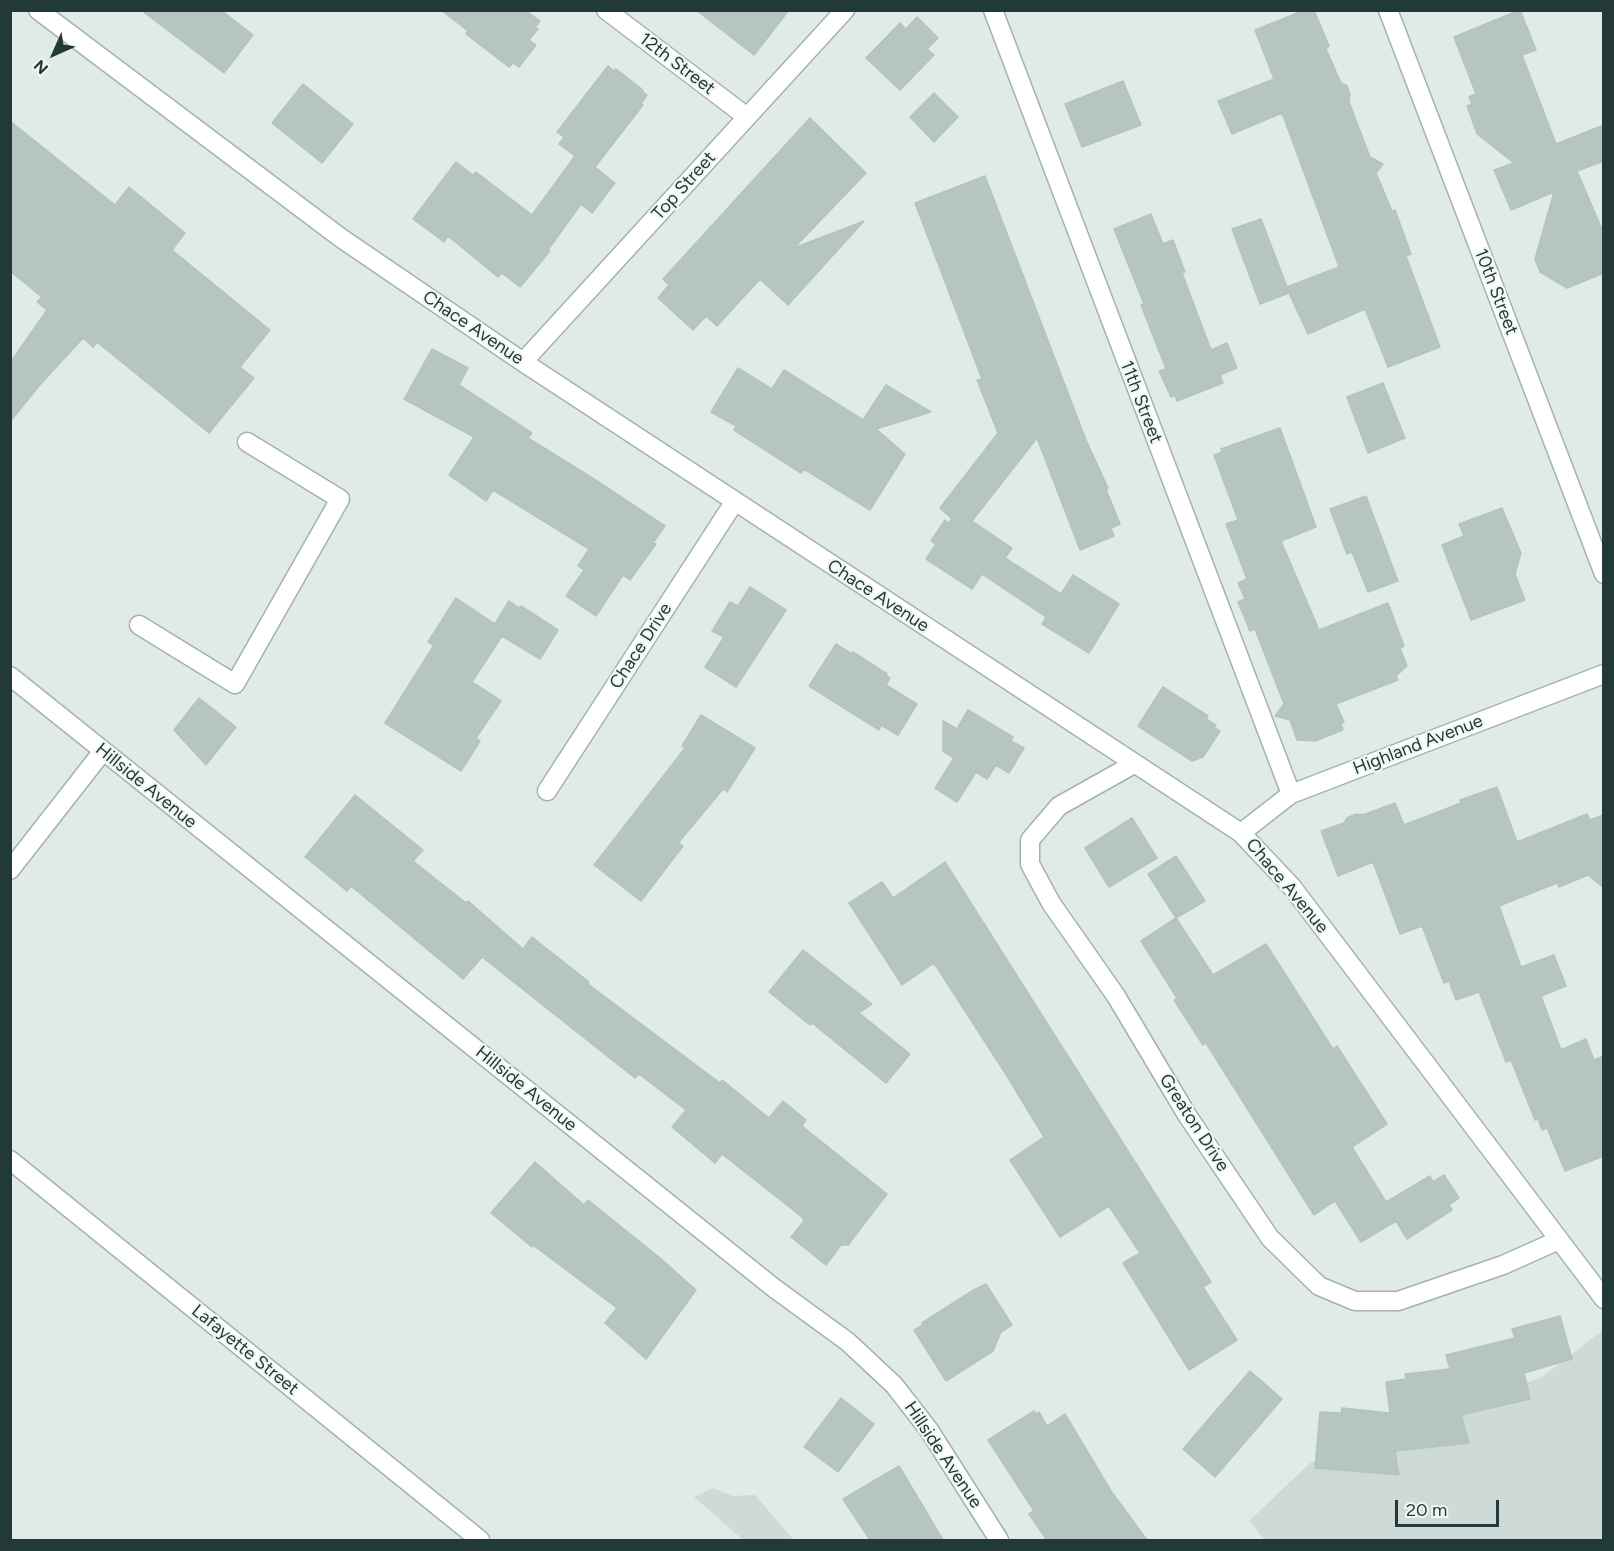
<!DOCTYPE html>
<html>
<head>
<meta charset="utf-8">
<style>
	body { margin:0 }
	#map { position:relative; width:1614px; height:1551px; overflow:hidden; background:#e0ebe8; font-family:Figtree,sans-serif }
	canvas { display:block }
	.frame { position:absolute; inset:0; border:12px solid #213a38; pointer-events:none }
	.north { position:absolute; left:24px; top:24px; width:60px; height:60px; -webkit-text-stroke:4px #f0f7f5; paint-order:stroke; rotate:225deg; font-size:16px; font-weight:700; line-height:24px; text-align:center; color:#213a38 }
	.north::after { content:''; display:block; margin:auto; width:21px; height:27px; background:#213a38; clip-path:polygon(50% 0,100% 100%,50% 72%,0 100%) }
	.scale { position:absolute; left:1395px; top:1500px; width:104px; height:27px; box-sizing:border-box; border:3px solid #213a38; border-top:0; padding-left:8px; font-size:18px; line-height:21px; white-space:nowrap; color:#213a38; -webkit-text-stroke:4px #f0f7f5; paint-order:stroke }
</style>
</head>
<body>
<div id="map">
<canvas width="1614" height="1551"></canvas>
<div class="frame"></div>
<div class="north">N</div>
<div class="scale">20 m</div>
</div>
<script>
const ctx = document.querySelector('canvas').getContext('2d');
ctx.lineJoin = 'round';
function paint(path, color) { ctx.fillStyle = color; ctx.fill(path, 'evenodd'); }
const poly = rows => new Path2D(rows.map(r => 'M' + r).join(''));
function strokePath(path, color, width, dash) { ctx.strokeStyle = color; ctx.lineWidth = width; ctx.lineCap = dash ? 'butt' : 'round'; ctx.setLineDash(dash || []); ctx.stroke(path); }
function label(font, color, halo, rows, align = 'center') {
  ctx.font = font + ' Figtree,sans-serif'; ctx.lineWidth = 4.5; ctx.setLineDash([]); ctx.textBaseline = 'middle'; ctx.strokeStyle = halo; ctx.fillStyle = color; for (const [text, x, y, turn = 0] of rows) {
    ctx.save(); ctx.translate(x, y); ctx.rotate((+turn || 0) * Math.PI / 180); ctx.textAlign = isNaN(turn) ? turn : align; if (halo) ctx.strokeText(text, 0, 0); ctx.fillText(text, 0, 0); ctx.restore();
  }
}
paint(poly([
	[1603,1330,1603,1540,1265,1540,1249,1521,1310,1463,1542,1377],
	[713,1488,732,1496,755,1495,794,1540,743,1540,694,1497]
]), '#cedad7');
const building = poly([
	[141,10,221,10,253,35,224,73,141,10],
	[441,10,525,10,540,21,535,27,538,29,529,40,536,45,519,67,513,63,509,67,466,34,468,31,441,10],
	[696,10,789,10,754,55,696,10],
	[1305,10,1314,10,1329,46,1326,49,1341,83,1347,86,1350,94,1349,102,1370,157,1383,164,1376,173,1392,211,1395,210,1411,254,1406,256,1440,347,1388,367,1365,309,1308,334,1289,293,1260,304,1232,229,1261,219,1287,287,1339,267,1282,113,1232,134,1218,101,1274,79,1255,30,1305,10],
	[1520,10,1536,50,1522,55,1556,144,1604,125,1604,161,1577,171,1604,234,1604,273,1567,288,1540,272,1535,259,1554,192,1511,210,1494,170,1514,163,1477,134,1467,106,1472,104,1469,97,1476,94,1454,37,1520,10],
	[917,17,938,38,927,49,934,55,900,90,866,58,900,23,906,29,917,17],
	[608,66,614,71,616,69,643,90,642,91,647,95,641,104,643,105,595,167,615,183,592,213,581,204,548,250,550,251,520,287,502,273,498,277,448,236,444,242,413,219,456,162,473,175,476,172,532,215,575,156,559,144,564,137,557,132,608,66],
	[1123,81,1141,125,1082,147,1065,104,1123,81],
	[303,84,353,124,322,163,272,123,303,84],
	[934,93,958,117,934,142,910,117,934,93],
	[810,118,866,173,794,248,864,221,788,305,760,279,717,326,706,316,693,330,658,298,669,285,663,279,810,118],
	[10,121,115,205,129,187,185,233,172,250,270,330,240,367,254,378,209,433,97,342,93,347,83,338,38,387,10,422,10,363,47,310,37,302,42,297,10,271,10,121],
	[985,176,1086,440,1108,488,1106,489,1120,524,1111,528,1114,536,1080,550,1037,438,972,521,1012,548,1005,558,1061,594,1073,575,1119,604,1089,653,1042,624,1046,617,982,574,972,589,926,559,936,544,931,541,945,520,949,523,952,519,940,508,998,433,977,380,982,379,915,203,985,176],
	[1151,214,1163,244,1173,240,1185,272,1182,273,1211,350,1227,343,1237,368,1220,375,1223,383,1177,401,1175,395,1171,397,1159,371,1166,369,1141,305,1144,304,1114,229,1151,214],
	[432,349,468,368,459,385,532,433,528,438,594,479,665,526,653,543,656,544,630,580,623,575,596,616,566,596,584,570,578,566,589,549,493,490,486,501,449,475,474,437,404,399,432,349],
	[738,368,772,389,784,370,863,420,886,385,931,412,876,429,905,454,870,510,804,469,801,473,734,430,736,426,711,412,738,368],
	[1383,383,1405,438,1368,453,1347,397,1383,383],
	[1280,428,1316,527,1281,541,1319,630,1388,603,1404,646,1400,648,1407,666,1396,676,1398,680,1336,704,1344,722,1341,724,1343,730,1315,741,1297,740,1290,720,1275,716,1284,704,1255,629,1250,631,1238,602,1245,599,1238,583,1247,579,1226,524,1238,520,1214,455,1222,452,1221,449,1280,428],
	[1366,496,1398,581,1368,592,1352,552,1347,554,1330,509,1366,496],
	[1502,508,1521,553,1515,574,1525,600,1471,620,1442,545,1464,536,1459,524,1502,508],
	[750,587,786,610,736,687,705,667,724,637,712,631,730,602,738,606,750,587],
	[456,598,495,624,509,601,519,608,521,606,558,630,540,659,502,636,472,682,501,701,476,738,480,741,461,771,385,723,434,645,428,642,456,598],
	[836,644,852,654,853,652,887,674,886,676,890,678,886,685,917,704,898,735,881,725,879,730,809,686,836,644],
	[1163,687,1208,716,1206,719,1216,725,1214,728,1220,731,1203,757,1192,761,1138,726,1163,687],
	[199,698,236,727,206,765,174,730,199,698],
	[968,710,1013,737,1011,741,1024,748,1009,773,996,765,987,779,976,772,957,802,935,788,954,758,943,751,943,721,957,729,968,710],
	[701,715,755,748,727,792,723,789,678,843,683,846,641,901,594,865,685,748,682,746,701,715],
	[1497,787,1517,842,1587,814,1590,820,1604,815,1604,888,1588,875,1559,887,1557,883,1499,906,1521,967,1554,955,1566,986,1541,996,1561,1050,1586,1039,1594,1060,1604,1056,1604,1156,1565,1171,1547,1128,1542,1130,1538,1119,1535,1120,1511,1060,1506,1062,1479,992,1456,1000,1449,981,1444,983,1422,926,1400,934,1373,862,1338,876,1321,831,1344,823,1347,818,1356,814,1363,815,1395,803,1404,825,1461,803,1460,800,1497,787],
	[355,795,423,850,413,861,466,903,468,901,523,949,532,937,589,982,588,984,720,1083,722,1080,769,1118,783,1101,806,1120,802,1126,887,1194,848,1245,841,1245,826,1265,791,1237,804,1221,802,1217,722,1154,715,1163,672,1127,686,1110,639,1074,635,1078,482,957,463,979,351,886,347,891,305,857,355,795],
	[1132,818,1157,858,1109,887,1085,848,1132,818],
	[1176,856,1205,901,1176,918,1148,874,1176,856],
	[945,862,1211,1282,1203,1287,1237,1340,1189,1370,1123,1263,1140,1253,1109,1206,1060,1237,1010,1160,1044,1137,1005,1073,934,963,902,985,849,903,882,882,893,898,945,862],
	[1176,918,1213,975,1266,944,1333,1049,1337,1046,1387,1124,1352,1147,1386,1202,1430,1176,1433,1182,1444,1175,1459,1198,1449,1205,1452,1210,1407,1239,1396,1221,1361,1242,1335,1201,1314,1215,1206,1043,1203,1045,1174,1000,1177,998,1141,941,1176,918],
	[803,950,872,1004,859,1013,910,1054,886,1083,812,1023,810,1025,769,992,803,950],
	[535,1162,584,1205,588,1200,660,1258,696,1290,646,1359,605,1323,617,1308,533,1245,532,1247,491,1213,535,1162],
	[986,1284,1012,1325,1001,1332,993,1351,946,1381,914,1330,923,1325,922,1323,972,1291,986,1284],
	[1560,1316,1572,1359,1524,1373,1530,1399,1461,1415,1469,1443,1395,1451,1399,1475,1315,1468,1320,1412,1341,1413,1342,1408,1390,1413,1386,1382,1406,1379,1405,1374,1450,1369,1446,1355,1515,1338,1512,1329,1560,1316],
	[1250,1371,1282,1399,1215,1477,1183,1449,1250,1371],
	[841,1398,874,1424,838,1472,804,1447,841,1398],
	[1034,1411,1036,1414,1039,1412,1047,1426,1065,1414,1111,1491,1147,1540,1047,1540,1029,1514,1034,1511,988,1440,1034,1411],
	[899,1466,943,1540,870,1540,843,1499,899,1466]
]);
paint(building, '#b6c5c1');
strokePath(building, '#b3c4c0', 1.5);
const service = poly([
	[139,625,235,684,340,499,247,442]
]);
const minor = poly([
	[38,10,341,238,523,362,1241,833,1292,887,1604,1299],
	[606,10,747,117],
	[993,10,1291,794],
	[1388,10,1604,574],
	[523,362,845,10],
	[10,676,774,1288,848,1342,894,1385,929,1430,999,1540],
	[1134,764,1059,806,1030,840,1030,864,1051,903,1116,996,1187,1115,1270,1238,1319,1286,1355,1301,1398,1301,1503,1265,1559,1240],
	[547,791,735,501],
	[1241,833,1291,794,1604,674],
	[10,870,103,751],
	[10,1160,480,1540]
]);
strokePath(service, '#a3b2b0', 21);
strokePath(minor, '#a3b2b0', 21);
strokePath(service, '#fff', 18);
strokePath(minor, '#fff', 18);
label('18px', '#213a38', '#f0f7f5', [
	["12th Street",677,64,37],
	["Top Street",684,186,-48],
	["10th Street",1496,292,69],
	["Chace Avenue",473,328,34],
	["11th Street",1141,402,69],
	["Chace Avenue",878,596,33],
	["Chace Drive",641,646,-57],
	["Highland Avenue",1418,745,-21],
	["Hillside Avenue",146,786,39],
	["Chace Avenue",1287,886,50],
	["Hillside Avenue",526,1089,39],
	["Greaton Drive",1194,1123,57],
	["Lafayette Street",245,1350,39],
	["Hillside Avenue",943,1455,56]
]);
</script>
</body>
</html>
